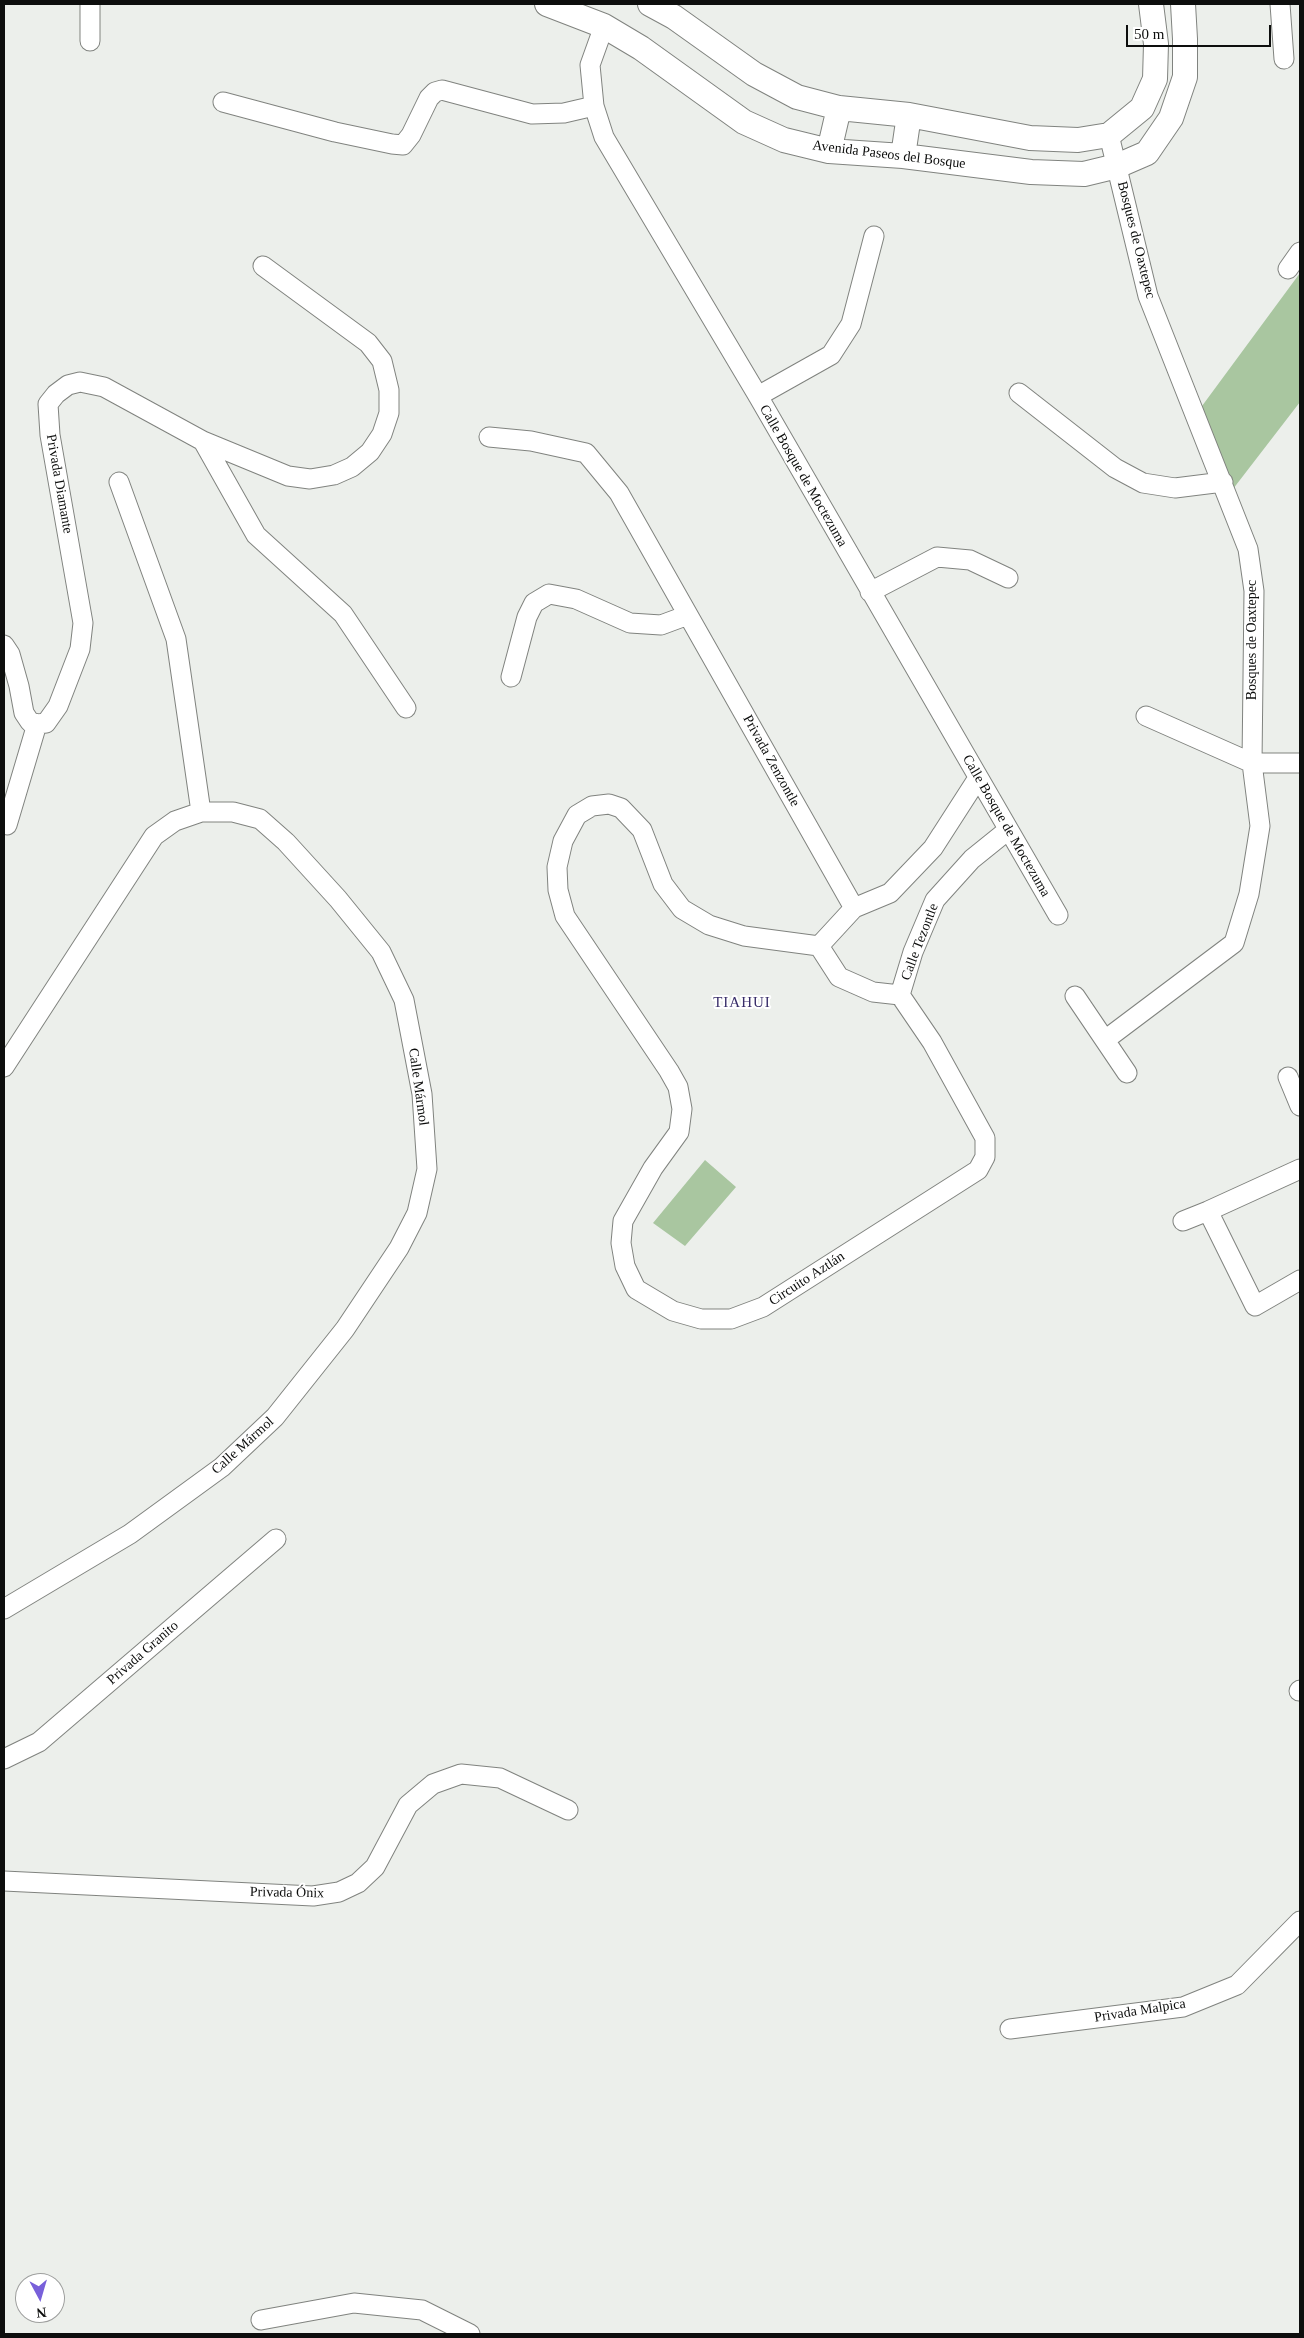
<!DOCTYPE html>
<html>
<head>
<meta charset="utf-8">
<style>
	body { margin:0 }
	#map { position:relative; width:1304px; height:2338px; overflow:hidden; background:#ecefeb; font-family:"Times New Roman",serif }
	canvas { display:block }
	.frame { position:absolute; inset:0; border:5px solid #0d0e0d; pointer-events:none }
	.north { position:absolute; left:15px; top:2273px; width:50px; height:50px; box-sizing:border-box; background:#fff; border:1px solid #9e9f9e; border-radius:50%; rotate:174deg; font-size:14px; font-weight:700; line-height:20px; text-align:center; color:#0d0e0d }
	.north::after { content:''; display:block; margin:auto; width:18px; height:22px; background:#7860da; clip-path:polygon(50% 0,100% 100%,50% 72%,0 100%) }
	.scale { position:absolute; left:1126px; top:25px; width:145px; height:22px; box-sizing:border-box; border:2px solid #0d0e0d; border-top:0; padding-left:6px; font-size:15px; line-height:18px; white-space:nowrap; color:#0d0e0d; -webkit-text-stroke:4px #fff; paint-order:stroke }
</style>
</head>
<body>
<div id="map">
<canvas width="1304" height="2338"></canvas>
<div class="frame"></div>
<div class="north">N</div>
<div class="scale">50 m</div>
</div>
<script>
const ctx = document.querySelector('canvas').getContext('2d');
ctx.lineJoin = 'round';
function paint(path, color) { ctx.fillStyle = color; ctx.fill(path, 'evenodd'); }
const poly = rows => new Path2D(rows.map(r => 'M' + r).join(''));
function strokePath(path, color, width, dash) { ctx.strokeStyle = color; ctx.lineWidth = width; ctx.lineCap = dash ? 'butt' : 'round'; ctx.setLineDash(dash || []); ctx.stroke(path); }
function label(font, color, halo, rows, align = 'center') {
  ctx.font = font + ' "Times New Roman",serif'; ctx.lineWidth = 4; ctx.setLineDash([]); ctx.textBaseline = 'middle'; ctx.strokeStyle = halo; ctx.fillStyle = color; for (const [text, x, y, turn = 0] of rows) {
    ctx.save(); ctx.translate(x, y); ctx.rotate((+turn || 0) * Math.PI / 180); ctx.textAlign = isNaN(turn) ? turn : align; if (halo) ctx.strokeText(text, 0, 0); ctx.fillText(text, 0, 0); ctx.restore();
  }
}
paint(poly([
	[1300,273,1300,402,1233,489,1202,406],
	[705,1160,736,1187,685,1246,653,1223]
]), '#a9c6a0');
const minor = poly([
	[1280,4,1284,59],
	[604,26,590,65,594,106,604,137,758,396,1058,915],
	[90,41,90,4],
	[223,102,335,132,392,144,403,145,411,135,429,98,435,92,442,90,532,114,564,113,594,106],
	[1288,269,1300,252],
	[1019,393,1115,468,1143,483,1175,488,1223,482],
	[758,396,831,355,851,324,874,236],
	[489,437,531,441,586,453,619,493,854,908],
	[203,441,256,535,343,614,406,708],
	[119,482,176,639,201,812],
	[870,592,937,557,970,560,1008,578],
	[4,645,10,654,19,686,24,713,30,722,37,724,46,723,58,706,80,649,83,623,50,435,48,404,56,394,68,385,80,382,104,387,203,441,288,476,310,479,334,475,352,467,370,452,382,434,389,413,389,390,382,361,368,343,263,266],
	[511,677,527,617,534,603,549,594,576,599,630,623,661,625,688,615],
	[1146,716,1252,763,1300,763],
	[609,804,621,808,642,830,663,884,682,909,709,925,744,936,819,946,839,977,873,992,900,995,932,1042,985,1138,985,1157,978,1170,763,1307,731,1319,701,1319,673,1311,636,1289,625,1266,621,1243,623,1221,653,1168,679,1132,682,1109,678,1087,669,1071,565,916,558,890,557,867,563,841,577,815,592,806,609,804],
	[7,825,37,724],
	[819,946,854,908,890,893,933,848,978,778],
	[900,995,913,952,935,900,972,859,1008,830],
	[1075,996,1127,1073],
	[1105,1040,1234,943,1249,894,1260,826,1252,763,1254,591,1248,549,1148,296,1109,135],
	[4,1067,154,836,175,821,201,812,233,812,260,819,286,842,338,899,381,952,404,1000,422,1094,427,1169,417,1213,399,1248,345,1329,275,1417,222,1467,130,1534,4,1609],
	[1288,1077,1300,1106],
	[1208,1211,1255,1306,1300,1280],
	[1183,1221,1208,1211,1300,1169],
	[1299,1691,1300,1690],
	[4,1759,39,1742,276,1539],
	[4,1881,313,1896,339,1892,358,1883,375,1867,408,1805,433,1784,461,1774,500,1778,568,1810],
	[1010,2029,1183,2007,1237,1985,1300,1921],
	[261,2320,354,2303,422,2310,470,2334]
]);
const tertiary = poly([
	[547,4,604,26,641,48,744,122,784,140,829,151,903,156,1031,172,1084,174,1117,166,1147,153,1171,118,1185,77,1185,39,1183,4],
	[650,4,674,17,754,74,797,97,839,108,909,115,1030,138,1078,140,1109,135,1142,108,1155,79,1156,44,1151,4],
	[829,151,839,108],
	[903,156,909,115]
]);
strokePath(minor, '#80837f', 21);
strokePath(tertiary, '#80837f', 26);
strokePath(minor, '#fff', 19);
strokePath(tertiary, '#fff', 24);
label('14px', '#0d0e0d', '#fff', [
	["Avenida Paseos del Bosque",889,155,7],
	["Bosques de Oaxtepec",1136,240,76],
	["Calle Bosque de Moctezuma",803,476,60],
	["Privada Diamante",59,484,80],
	["Bosques de Oaxtepec",1252,640,-90],
	["Privada Zenzontle",771,761,61],
	["Calle Bosque de Moctezuma",1006,826,60],
	["Calle Tezontle",920,942,-69],
	["Calle Mármol",418,1087,82],
	["Circuito Aztlán",807,1279,-33],
	["Calle Mármol",243,1446,-42],
	["Privada Granito",143,1653,-41],
	["Privada Ónix",287,1893,1],
	["Privada Malpica",1140,2011,-9]
]);
ctx.letterSpacing = '1px';
label('15px', '#382d69', '#fff', [
	["TIAHUI",742,1003]
]);
ctx.letterSpacing = '0px';
</script>
</body>
</html>
